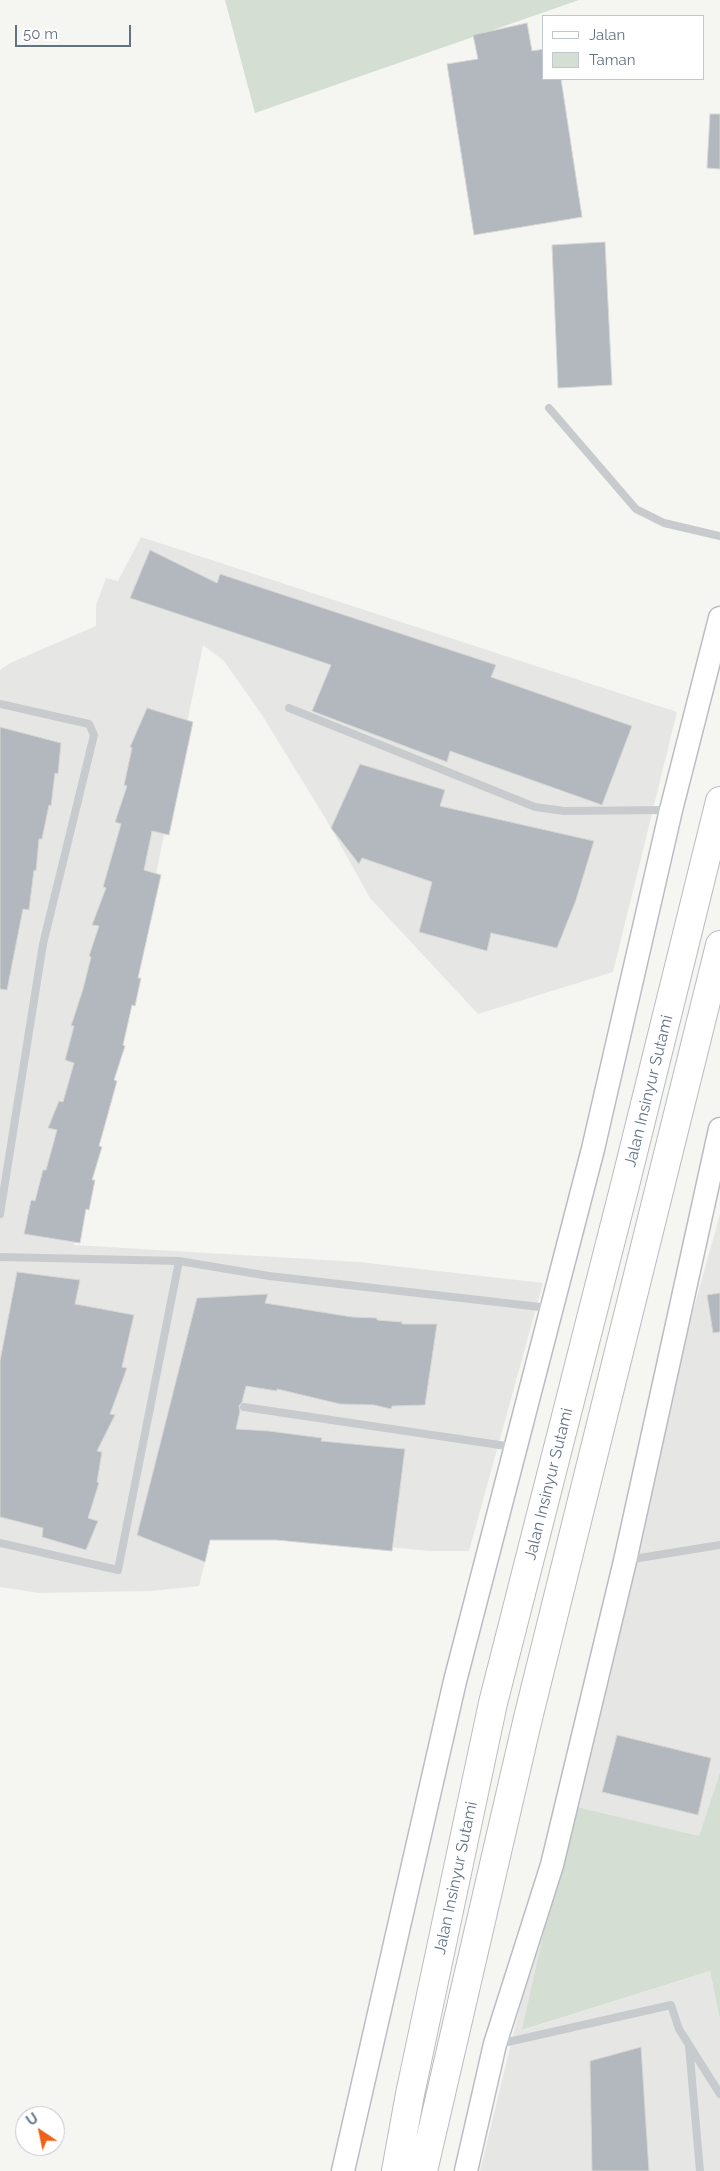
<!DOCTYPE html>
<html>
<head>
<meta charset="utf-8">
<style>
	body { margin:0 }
	#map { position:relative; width:720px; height:2171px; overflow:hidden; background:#f5f6f2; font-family:Raleway,sans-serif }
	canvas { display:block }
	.legend { position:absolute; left:542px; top:15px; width:162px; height:65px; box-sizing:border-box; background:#fff; border:1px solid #c0c7ce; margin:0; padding:6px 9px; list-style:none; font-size:15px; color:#627285 }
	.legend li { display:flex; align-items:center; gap:10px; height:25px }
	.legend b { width:25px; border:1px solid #c0c7ce }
	.north { position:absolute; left:15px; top:2106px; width:50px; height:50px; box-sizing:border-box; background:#fff; border:1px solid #c0c7ce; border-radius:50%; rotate:326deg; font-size:14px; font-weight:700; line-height:20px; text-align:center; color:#627285 }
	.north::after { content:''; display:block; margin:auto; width:18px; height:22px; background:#ef6118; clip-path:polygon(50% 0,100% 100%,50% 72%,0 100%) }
	.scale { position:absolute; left:15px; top:25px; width:116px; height:22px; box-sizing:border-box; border:2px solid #627285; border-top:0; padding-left:6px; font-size:15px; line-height:18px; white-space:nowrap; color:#627285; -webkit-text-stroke:4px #fff; paint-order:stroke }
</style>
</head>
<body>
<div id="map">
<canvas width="720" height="2171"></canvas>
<ul class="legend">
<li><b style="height:6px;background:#fff"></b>Jalan</li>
<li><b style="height:14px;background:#d5ded2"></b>Taman</li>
</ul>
<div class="north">U</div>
<div class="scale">50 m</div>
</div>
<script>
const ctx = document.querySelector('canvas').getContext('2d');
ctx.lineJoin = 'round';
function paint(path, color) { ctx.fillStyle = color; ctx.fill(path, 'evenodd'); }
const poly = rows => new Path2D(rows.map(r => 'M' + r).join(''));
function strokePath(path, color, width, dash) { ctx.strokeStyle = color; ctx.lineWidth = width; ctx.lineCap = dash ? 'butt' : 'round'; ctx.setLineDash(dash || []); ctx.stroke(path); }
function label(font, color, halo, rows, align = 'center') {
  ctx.font = font + ' Raleway,sans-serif'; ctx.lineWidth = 5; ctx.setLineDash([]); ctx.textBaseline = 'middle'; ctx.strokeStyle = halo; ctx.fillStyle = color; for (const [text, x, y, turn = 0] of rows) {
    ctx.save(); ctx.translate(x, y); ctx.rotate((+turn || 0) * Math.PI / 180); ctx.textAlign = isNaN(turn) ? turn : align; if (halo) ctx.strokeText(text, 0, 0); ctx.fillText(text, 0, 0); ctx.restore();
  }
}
paint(poly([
	[141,537,677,712,613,972,478,1014,370,898,327,821,262,715,224,661,203,645,144,933,74,1245,359,1262,543,1283,469,1551,429,1551,213,1530,199,1586,150,1591,39,1593,0,1587,0,670,10,663,96,626,96,605,106,578,118,581],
	[720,1214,720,1772,699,1836,523,2030,710,1971,720,2020,720,2171,480,2171,579,1763,675,1376]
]), '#e6e7e5');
paint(poly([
	[225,0,579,0,255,113],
	[720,1772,720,2020,710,1971,522,2030,572,1806,699,1836]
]), '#d5ded2');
const building = poly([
	[527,23,532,51,544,49,544,79,561,79,582,217,474,235,447,64,478,59,473,35,527,23],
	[710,114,720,114,720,169,707,168,710,114],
	[605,242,612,385,558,388,552,245,605,242],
	[150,550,217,583,220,574,496,665,491,677,632,726,602,805,450,751,447,762,312,711,331,665,130,598,150,550],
	[147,708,193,722,169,835,152,831,144,870,161,875,138,978,141,978,135,1006,132,1005,123,1045,125,1046,114,1080,117,1081,99,1146,102,1147,92,1180,95,1180,89,1210,86,1209,80,1243,24,1234,31,1200,35,1201,43,1170,46,1170,57,1130,48,1128,59,1101,63,1102,74,1063,65,1060,74,1026,71,1026,83,989,91,957,89,956,99,926,92,925,106,888,103,887,121,824,115,822,127,786,124,785,132,748,130,747,147,708],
	[0,727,61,743,58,774,55,773,51,806,49,805,42,839,39,839,36,871,34,870,29,910,23,909,7,990,0,989,0,727],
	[360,764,445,790,440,806,594,841,576,900,557,948,491,933,487,951,419,932,432,882,362,858,359,864,331,828,360,764],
	[17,1272,80,1280,75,1304,134,1315,122,1367,127,1368,110,1414,115,1415,97,1451,102,1452,97,1482,99,1483,88,1518,98,1521,86,1550,42,1537,43,1528,0,1517,0,1361,17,1272],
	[720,1293,720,1332,713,1333,707,1295,720,1293],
	[268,1294,265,1303,352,1317,377,1318,377,1320,402,1322,402,1324,437,1324,425,1405,392,1406,391,1409,374,1405,340,1404,277,1389,277,1391,246,1386,242,1402,239,1406,240,1411,236,1429,269,1431,322,1438,321,1441,405,1449,392,1551,276,1540,210,1540,205,1562,137,1535,197,1298,268,1294],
	[617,1735,711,1758,698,1815,602,1792,617,1735],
	[641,2047,649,2171,592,2171,590,2061,641,2047]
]);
paint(building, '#b2b8be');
strokePath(building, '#d7d7d4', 1);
const secondary = poly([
	[343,2171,455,1681,593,1149,671,810,720,618],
	[466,2171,495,2044,552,1865,625,1561,720,1129]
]);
const highway = poly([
	[396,2171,410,2094,493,1703,626,1181,720,801],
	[423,2171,528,1718,720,945]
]);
strokePath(secondary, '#b9bdc2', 25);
strokePath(highway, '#b9bcbf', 30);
strokePath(poly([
	[549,408,636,509,664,523,720,536],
	[0,704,89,724,94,735,43,944,0,1214],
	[289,708,535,807,564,811,669,810],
	[0,1257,179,1261,269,1276,549,1308],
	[244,1407,513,1447],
	[0,1543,118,1570,179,1261],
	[627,1560,720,1545],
	[499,2044,671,2005,679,2029,720,2094],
	[689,2046,700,2171]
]), '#c8cbce', 8);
strokePath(secondary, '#fff', 22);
strokePath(highway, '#fff', 28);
label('16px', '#627285', '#fff', [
	["Jalan Insinyur Sutami",649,1091,-76],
	["Jalan Insinyur Sutami",549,1484,-76],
	["Jalan Insinyur Sutami",456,1878,-78]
]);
</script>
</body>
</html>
